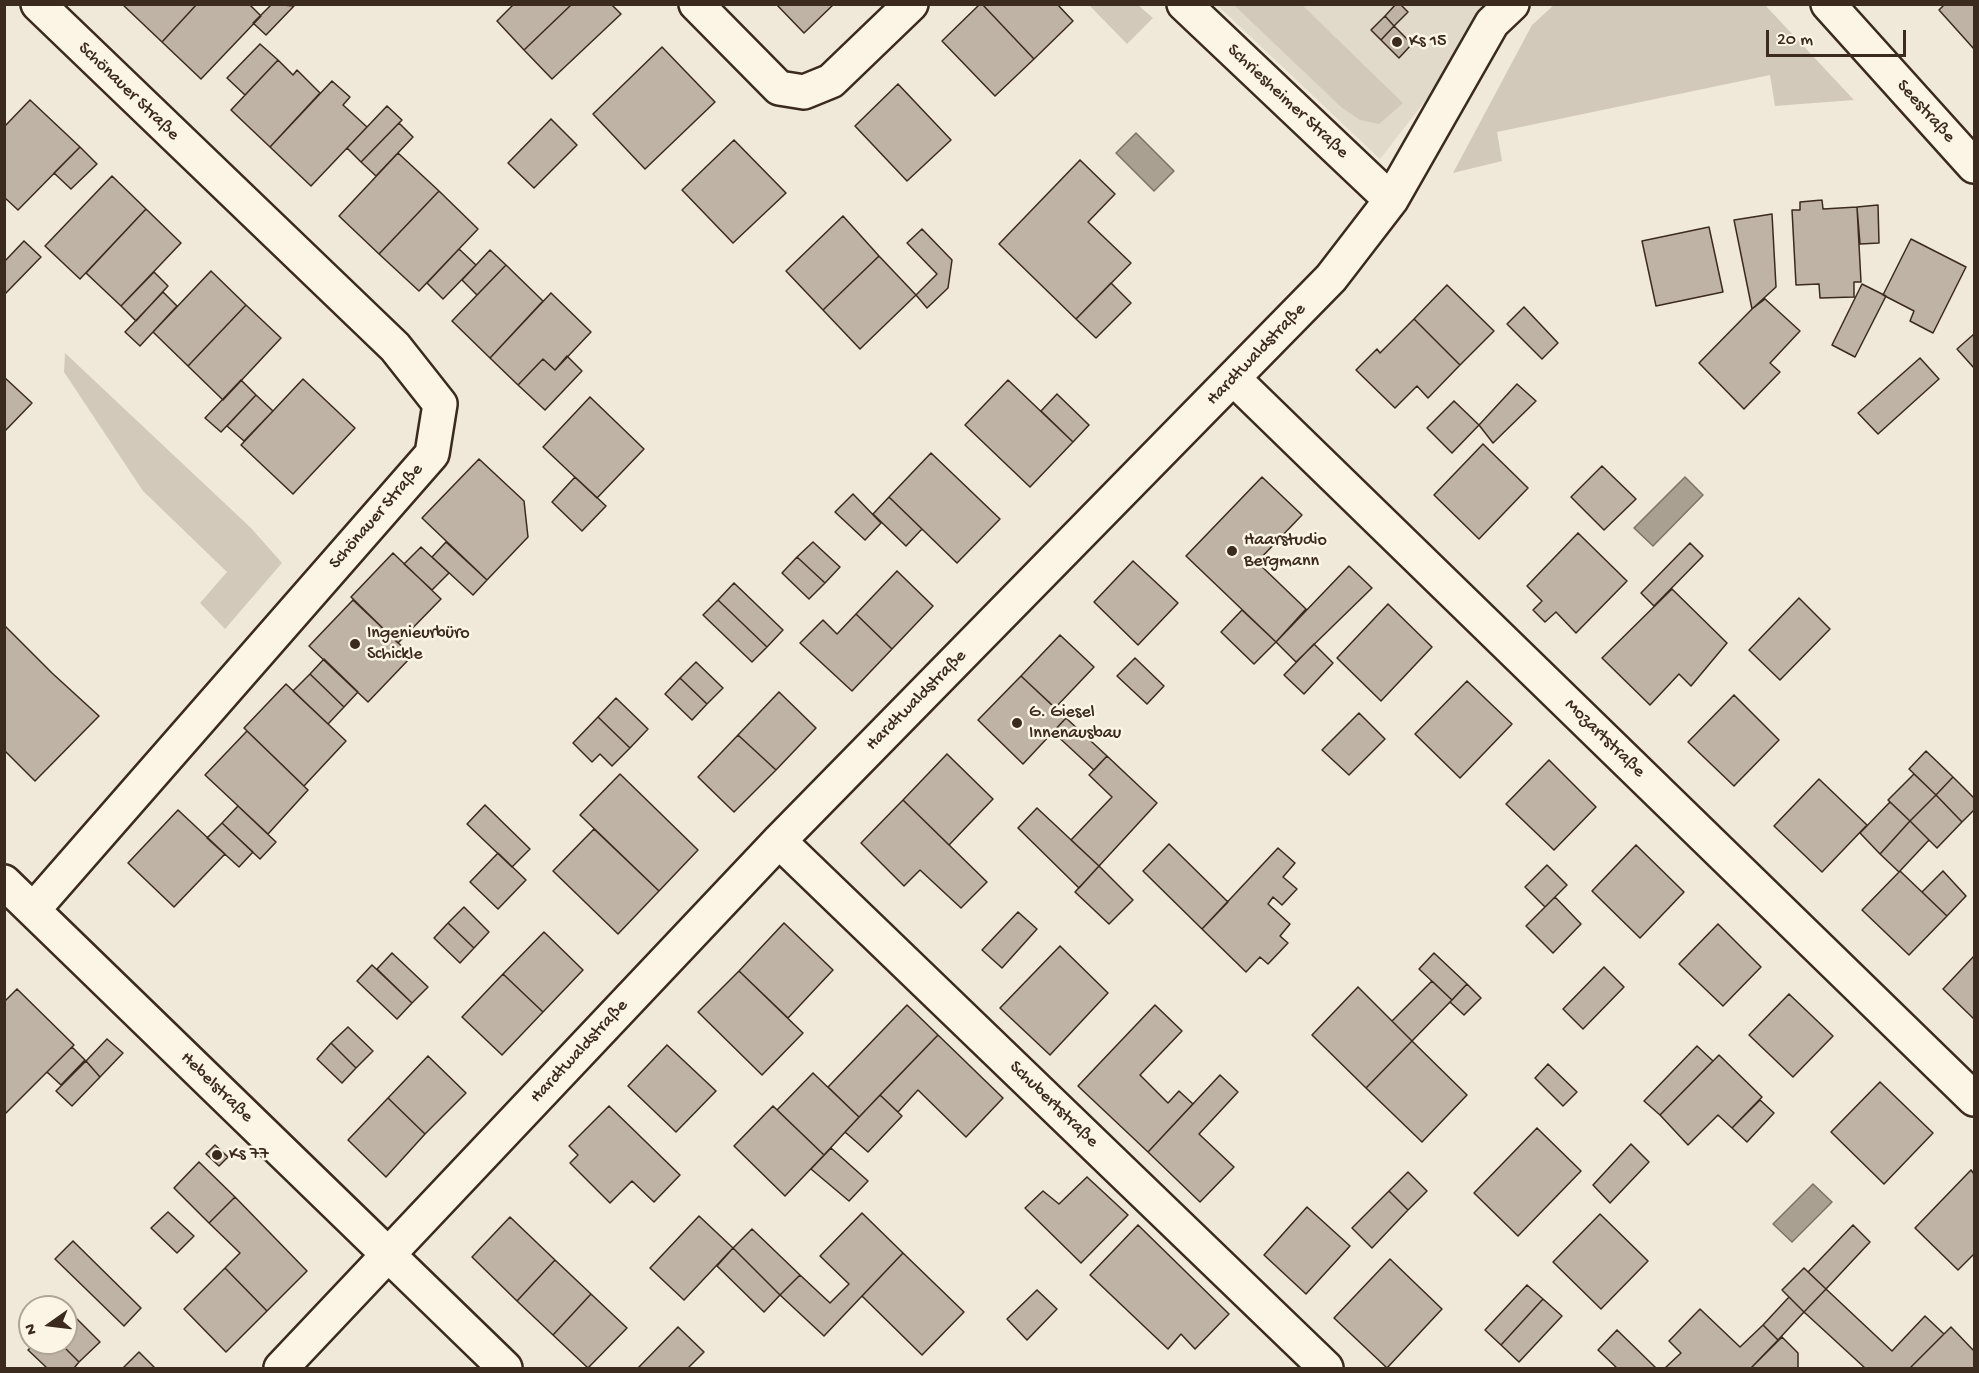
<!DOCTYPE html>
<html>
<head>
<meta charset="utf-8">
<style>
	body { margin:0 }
	#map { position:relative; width:1979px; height:1373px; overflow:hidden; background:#f0e9d9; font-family:"Gochi Hand",sans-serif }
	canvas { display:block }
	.frame { position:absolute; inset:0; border:6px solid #3b2a1e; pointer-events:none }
	.north { position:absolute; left:18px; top:1295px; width:60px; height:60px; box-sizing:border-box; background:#fcf5e5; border:2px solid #afa495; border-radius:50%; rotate:256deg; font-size:16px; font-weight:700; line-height:24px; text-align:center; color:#3b2a1e }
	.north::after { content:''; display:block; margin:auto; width:21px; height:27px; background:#3b2a1e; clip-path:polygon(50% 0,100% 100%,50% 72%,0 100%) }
	.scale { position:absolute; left:1766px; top:30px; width:140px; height:27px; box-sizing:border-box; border:3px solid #3b2a1e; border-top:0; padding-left:8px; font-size:18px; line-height:21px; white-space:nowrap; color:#3b2a1e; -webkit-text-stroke:4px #fcf5e5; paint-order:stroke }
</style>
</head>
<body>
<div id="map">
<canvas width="1979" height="1373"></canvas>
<div class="frame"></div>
<div class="north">N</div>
<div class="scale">20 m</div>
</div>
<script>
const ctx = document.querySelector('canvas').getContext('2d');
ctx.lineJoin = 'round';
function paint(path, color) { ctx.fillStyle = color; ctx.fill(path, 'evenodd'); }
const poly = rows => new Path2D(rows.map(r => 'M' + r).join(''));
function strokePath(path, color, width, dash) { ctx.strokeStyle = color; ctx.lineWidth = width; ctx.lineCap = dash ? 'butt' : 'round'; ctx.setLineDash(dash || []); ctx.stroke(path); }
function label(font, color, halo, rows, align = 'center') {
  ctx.font = font + ' "Gochi Hand",sans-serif'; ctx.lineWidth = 5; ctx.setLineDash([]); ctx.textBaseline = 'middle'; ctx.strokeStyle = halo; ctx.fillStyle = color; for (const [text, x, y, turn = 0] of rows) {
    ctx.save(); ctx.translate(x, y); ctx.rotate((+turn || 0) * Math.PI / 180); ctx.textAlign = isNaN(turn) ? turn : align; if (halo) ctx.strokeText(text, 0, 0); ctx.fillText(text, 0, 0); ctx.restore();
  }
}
paint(poly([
	[1217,5,1500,5,1380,159]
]), '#e1d9c9');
paint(poly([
	[1555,4,1765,5,1854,100,1775,106,1770,75,1497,132,1502,161,1453,173,1532,25],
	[1089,5,1138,5,1153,18,1127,44],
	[1234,5,1302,5,1403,103,1379,124,1360,120,1341,107],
	[65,353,251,528,282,563,225,629,200,603,227,572,143,491,64,372]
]), '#d2c9ba');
const water = poly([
	[1136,133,1174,171,1154,191,1116,153,1136,133],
	[1685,477,1703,495,1653,546,1634,528,1685,477],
	[1813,1184,1832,1202,1792,1242,1773,1224,1813,1184]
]);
paint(water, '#aaa091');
strokePath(water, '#7e7163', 1.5);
const building = poly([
	[122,4,197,4,162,42,122,4],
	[197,4,249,4,261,16,201,79,162,42,197,4],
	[272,4,294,6,266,35,253,23,272,4],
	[514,4,572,4,524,50,497,21,514,4],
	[572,4,611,4,621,14,552,79,524,50,572,4],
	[776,4,834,4,804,33,776,4],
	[980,4,982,4,1034,59,995,96,942,41,980,4],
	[982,4,1057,4,1073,21,1034,59,982,4],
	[1396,4,1400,4,1408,12,1394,26,1385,16,1396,4],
	[1945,4,1974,4,1974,49,1939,10,1945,4],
	[1385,16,1394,26,1381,40,1371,30,1385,16],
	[1394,26,1412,44,1399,58,1381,40,1394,26],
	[260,44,278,60,245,95,227,78,260,44],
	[662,47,715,102,645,169,593,114,662,47],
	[278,60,293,75,297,70,320,93,270,147,231,110,278,60],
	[332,81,350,97,343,105,367,127,311,186,270,147,332,81],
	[898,84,951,140,907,181,855,126,898,84],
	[30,100,80,147,18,210,4,197,4,127,30,100],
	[387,106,402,120,361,162,347,148,387,106],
	[551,119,577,145,534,188,508,163,551,119],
	[399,123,413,137,376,176,361,162,399,123],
	[734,140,786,193,733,243,682,190,734,140],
	[80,147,97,164,71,189,54,173,80,147],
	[398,153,439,191,379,254,339,216,398,153],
	[1080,160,1115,194,1088,222,1131,263,1076,319,999,244,1080,160],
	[112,176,146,209,80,279,45,246,112,176],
	[439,191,478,229,419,291,379,254,439,191],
	[1822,200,1823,209,1857,207,1861,282,1854,282,1854,297,1820,298,1819,284,1796,285,1792,210,1800,210,1800,202,1822,200],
	[1878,205,1879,243,1860,244,1857,207,1878,205],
	[146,209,181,243,121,306,86,273,146,209],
	[1772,214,1776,287,1752,309,1734,220,1772,214],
	[843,216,879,256,823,310,786,271,843,216],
	[1709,227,1723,292,1656,306,1642,241,1709,227],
	[922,229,952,260,948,288,927,308,916,295,937,274,907,243,922,229],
	[1911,239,1966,267,1933,333,1910,321,1914,311,1883,295,1911,239],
	[24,241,41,257,5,294,4,262,24,241],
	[459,249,476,265,443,299,427,283,459,249],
	[490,250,506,265,477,295,462,280,490,250],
	[879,256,916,295,860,349,823,310,879,256],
	[506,265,543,301,490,358,452,321,506,265],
	[211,271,246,305,188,366,153,332,211,271],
	[154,272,168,286,136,321,121,306,154,272],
	[1111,283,1131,303,1096,338,1076,319,1111,283],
	[1862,284,1886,296,1855,357,1832,345,1862,284],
	[1447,285,1494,331,1460,365,1414,319,1447,285],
	[163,292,177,306,140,346,125,332,163,292],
	[551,293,591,332,555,370,543,359,518,385,490,358,551,293],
	[1765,299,1800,331,1770,363,1780,372,1744,409,1699,363,1752,309,1765,299],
	[246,305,281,338,223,400,188,366,246,305],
	[1524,307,1558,343,1542,359,1507,324,1524,307],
	[1414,319,1460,365,1428,398,1417,386,1395,408,1356,370,1377,349,1380,353,1414,319],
	[1974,334,1974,368,1957,349,1974,334],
	[567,356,582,371,545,410,518,385,543,359,555,370,567,356],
	[1920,358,1939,379,1878,434,1858,413,1920,358],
	[4,377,32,403,4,432,4,377],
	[303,379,355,428,293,494,241,445,303,379],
	[241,380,256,395,221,432,205,418,241,380],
	[1008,380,1073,442,1030,487,965,425,1008,380],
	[1517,384,1536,401,1493,443,1479,425,1517,384],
	[1057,394,1089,425,1073,442,1041,411,1057,394],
	[256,395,273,411,244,441,227,426,256,395],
	[590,397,644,449,597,498,543,447,590,397],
	[1454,401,1479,425,1452,453,1427,428,1454,401],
	[1483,444,1528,488,1479,539,1434,495,1483,444],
	[931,453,1000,519,957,563,889,497,931,453],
	[479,459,524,501,528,537,487,580,422,518,479,459],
	[1602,466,1636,499,1604,530,1571,497,1602,466],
	[575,477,606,506,582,531,552,502,575,477],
	[1262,477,1302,515,1257,562,1306,609,1276,642,1186,556,1262,477],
	[853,494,881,523,865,540,835,512,853,494],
	[889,497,922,529,906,546,873,514,889,497],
	[1578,533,1627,581,1576,633,1556,612,1545,622,1533,610,1542,601,1527,586,1578,533],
	[446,542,487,580,473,595,432,557,446,542],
	[813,542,840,567,825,583,797,557,813,542],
	[1690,543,1703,556,1654,606,1641,593,1690,543],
	[421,547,449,573,432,590,404,564,421,547],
	[393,553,441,599,398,643,351,597,393,553],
	[797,557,825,583,809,599,782,573,797,557],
	[1133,561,1178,603,1138,645,1094,602,1133,561],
	[1349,566,1372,588,1296,662,1276,642,1349,566],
	[897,571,933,606,892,649,856,614,897,571],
	[734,583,783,630,767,647,718,600,734,583],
	[1672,589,1727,643,1691,686,1679,674,1650,705,1602,658,1672,589],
	[1799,598,1830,629,1780,680,1749,650,1799,598],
	[353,600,412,656,368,702,309,646,353,600],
	[718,600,767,647,752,662,703,615,718,600],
	[1388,604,1432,647,1381,701,1337,658,1388,604],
	[1242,610,1276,642,1254,664,1221,632,1242,610],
	[856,614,892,649,852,691,800,643,823,620,837,634,856,614],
	[4,625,52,673,99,716,35,781,4,750,4,625],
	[1060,635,1094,667,1055,708,1021,676,1060,635],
	[1314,644,1333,663,1304,694,1284,675,1314,644],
	[1135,658,1164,686,1147,704,1117,676,1135,658],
	[324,659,358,692,344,707,310,674,324,659],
	[696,662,723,688,707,704,680,678,696,662],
	[310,674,344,707,328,724,293,691,310,674],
	[1021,676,1066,718,1023,764,978,720,1021,676],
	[680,678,707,704,692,720,665,694,680,678],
	[1467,681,1512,724,1460,778,1415,734,1467,681],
	[286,684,346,741,304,786,244,728,286,684],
	[779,692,816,728,776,770,738,735,779,692],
	[1734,695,1779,740,1734,786,1688,742,1734,695],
	[616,698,648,729,630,748,598,717,616,698],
	[1359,713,1385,739,1349,775,1322,750,1359,713],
	[598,717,630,748,612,766,600,754,592,762,573,743,598,717],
	[1066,718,1107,756,1094,770,1053,732,1066,718],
	[247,731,308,790,268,834,205,775,247,731],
	[738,735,776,770,734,812,698,777,738,735],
	[1926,751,1953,777,1936,795,1909,769,1926,751],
	[947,754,993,799,949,845,903,800,947,754],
	[1107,756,1157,803,1099,866,1071,840,1112,797,1089,775,1107,756],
	[1549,760,1596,807,1554,850,1506,804,1549,760],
	[620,774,698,850,659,891,580,815,620,774],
	[1914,774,1936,795,1910,821,1888,800,1914,774],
	[1953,777,1974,798,1974,810,1962,822,1936,795,1953,777],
	[1819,779,1867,825,1822,872,1774,826,1819,779],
	[1936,795,1962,822,1937,848,1910,821,1936,795],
	[903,800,987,882,961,908,920,870,904,886,861,843,903,800],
	[1890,802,1910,821,1880,854,1860,833,1890,802],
	[485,805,530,849,512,867,467,824,485,805],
	[238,806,276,842,260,859,222,823,238,806],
	[1037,808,1099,866,1079,888,1018,828,1037,808],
	[178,810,225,854,174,907,128,863,178,810],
	[1910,821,1929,840,1899,872,1880,854,1910,821],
	[222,823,253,852,239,867,207,838,222,823],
	[594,829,659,891,618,934,553,871,594,829],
	[1169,844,1228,902,1202,929,1143,871,1169,844],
	[1636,845,1684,892,1640,938,1592,891,1636,845],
	[1278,848,1295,863,1283,877,1297,889,1282,905,1273,897,1268,904,1290,924,1280,936,1288,943,1268,964,1260,957,1246,972,1202,929,1278,848],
	[498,853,526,880,498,909,470,882,498,853],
	[1547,865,1567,885,1545,907,1525,887,1547,865],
	[1099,866,1133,900,1109,924,1075,892,1099,866],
	[1900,871,1947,916,1909,955,1862,910,1900,871],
	[1943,871,1966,896,1947,916,1922,892,1943,871],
	[1555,897,1581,924,1553,953,1526,926,1555,897],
	[464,907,489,932,474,948,448,923,464,907],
	[1018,912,1037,929,1002,968,982,950,1018,912],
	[448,923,474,948,460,963,434,938,448,923],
	[784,923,833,970,788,1018,739,971,784,923],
	[1718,924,1761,967,1723,1006,1679,964,1718,924],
	[544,932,583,970,543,1012,503,974,544,932],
	[1060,946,1108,993,1050,1055,1000,1008,1060,946],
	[392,953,428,987,412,1003,377,969,392,953],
	[1434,953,1467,984,1452,1000,1419,969,1434,953],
	[1974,956,1974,1019,1943,989,1974,956],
	[372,965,412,1003,397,1019,357,981,372,965],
	[1604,967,1624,987,1583,1029,1563,1009,1604,967],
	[739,971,803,1033,762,1075,698,1012,739,971],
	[503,974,543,1012,502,1055,462,1017,503,974],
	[1432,981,1452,1000,1412,1041,1392,1021,1432,981],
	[1467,984,1481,998,1464,1015,1450,1002,1467,984],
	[1358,987,1412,1041,1366,1088,1312,1035,1358,987],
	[17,989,74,1045,4,1115,4,1002,17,989],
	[1789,994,1833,1036,1793,1077,1749,1035,1789,994],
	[907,1005,938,1035,859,1117,828,1087,907,1005],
	[1155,1005,1182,1031,1140,1075,1168,1103,1179,1091,1193,1104,1148,1152,1078,1086,1155,1005],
	[348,1027,373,1051,356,1068,331,1043,348,1027],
	[938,1035,1003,1098,966,1137,918,1090,898,1112,880,1095,938,1035],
	[107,1039,123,1053,100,1077,86,1061,107,1039],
	[1412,1041,1467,1095,1422,1142,1366,1088,1412,1041],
	[331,1043,356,1068,342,1083,317,1059,331,1043],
	[667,1045,716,1091,676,1132,628,1086,667,1045],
	[1697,1046,1713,1061,1660,1115,1644,1101,1697,1046],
	[72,1047,85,1060,61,1085,47,1072,72,1047],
	[1719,1055,1762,1097,1732,1128,1718,1115,1688,1145,1660,1115,1719,1055],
	[428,1056,466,1093,425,1134,388,1098,428,1056],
	[86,1061,100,1077,72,1106,56,1091,86,1061],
	[1548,1064,1577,1092,1563,1106,1535,1078,1548,1064],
	[813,1073,859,1117,824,1155,777,1110,813,1073],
	[1220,1075,1238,1092,1199,1134,1234,1167,1200,1202,1148,1152,1220,1075],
	[1880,1082,1933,1133,1884,1184,1831,1132,1880,1082],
	[880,1095,902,1116,868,1152,845,1132,880,1095],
	[388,1098,425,1134,386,1177,348,1140,388,1098],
	[1760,1100,1774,1113,1747,1142,1732,1128,1760,1100],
	[609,1106,680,1175,654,1202,632,1181,610,1203,570,1163,578,1155,569,1146,609,1106],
	[773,1106,824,1155,785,1196,734,1146,773,1106],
	[1537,1128,1581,1171,1518,1236,1474,1193,1537,1128],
	[1631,1144,1649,1162,1610,1203,1593,1185,1631,1144],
	[215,1145,228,1157,219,1166,206,1154,215,1145],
	[831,1148,868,1181,849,1201,811,1169,831,1148],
	[199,1162,235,1197,209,1223,174,1188,199,1162],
	[1971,1170,1974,1174,1974,1254,1958,1270,1915,1228,1971,1170],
	[1408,1172,1427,1191,1408,1210,1389,1191,1408,1172],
	[1087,1177,1128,1215,1081,1263,1025,1208,1043,1191,1059,1204,1087,1177],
	[1389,1191,1408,1210,1372,1248,1352,1228,1389,1191],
	[235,1197,307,1271,267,1311,225,1268,240,1253,209,1223,235,1197],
	[1307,1207,1350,1246,1306,1294,1264,1255,1307,1207],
	[168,1212,194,1236,177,1253,151,1228,168,1212],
	[862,1213,903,1253,824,1336,780,1295,800,1275,830,1303,849,1284,820,1256,862,1213],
	[1600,1214,1648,1261,1601,1309,1553,1262,1600,1214],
	[699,1216,733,1248,684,1300,650,1268,699,1216],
	[510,1217,555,1260,517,1301,472,1257,510,1217],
	[1138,1225,1229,1314,1195,1349,1181,1334,1168,1349,1090,1275,1138,1225],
	[1853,1225,1870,1242,1826,1289,1808,1272,1853,1225],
	[752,1229,800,1275,780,1295,733,1248,752,1229],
	[73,1241,141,1308,124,1326,55,1259,73,1241],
	[733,1248,780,1295,764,1312,717,1266,733,1248],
	[903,1253,964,1312,922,1355,862,1296,903,1253],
	[1390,1259,1442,1309,1387,1368,1334,1318,1390,1259],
	[555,1260,591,1294,553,1335,517,1301,555,1260],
	[225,1268,267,1311,226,1352,184,1309,225,1268],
	[1804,1268,1826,1289,1804,1312,1782,1290,1804,1268],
	[1527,1285,1543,1299,1501,1345,1485,1330,1527,1285],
	[1826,1289,1892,1351,1925,1316,1944,1334,1910,1368,1865,1368,1804,1312,1826,1289],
	[1037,1290,1057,1309,1027,1340,1007,1319,1037,1290],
	[591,1294,627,1328,588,1368,553,1335,591,1294],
	[1789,1297,1804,1312,1778,1340,1763,1325,1789,1297],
	[1543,1299,1562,1316,1519,1362,1501,1345,1543,1299],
	[1700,1309,1740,1347,1763,1325,1778,1340,1751,1368,1665,1368,1681,1353,1669,1341,1700,1309],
	[68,1310,100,1342,79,1362,60,1343,66,1343,66,1312,68,1310],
	[678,1327,704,1352,688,1368,638,1368,678,1327],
	[1951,1327,1974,1351,1974,1368,1910,1368,1951,1327],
	[1617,1330,1656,1368,1617,1368,1598,1350,1617,1330],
	[1782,1337,1798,1353,1798,1368,1751,1368,1782,1337],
	[35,1343,60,1343,79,1362,74,1368,47,1368,28,1350,35,1343],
	[139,1352,155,1368,123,1368,139,1352]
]);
paint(building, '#beb3a4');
strokePath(building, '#3b2a1e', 1.5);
const minor = poly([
	[696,4,779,88,804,92,831,81,911,4],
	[1184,4,1391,200],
	[1828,4,1974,166],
	[1234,379,1974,1099],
	[779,841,1326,1368],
	[4,882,505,1368],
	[33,910,432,454,440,404,395,347,38,4],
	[281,1368,779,841,1331,278,1391,200,1492,23,1512,4]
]);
strokePath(minor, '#3b2a1e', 38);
strokePath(minor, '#fcf5e5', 33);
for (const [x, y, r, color] of [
	[1397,42,6,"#3b2a1e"],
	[1232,551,6,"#3b2a1e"],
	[355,644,6,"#3b2a1e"],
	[1017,723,6,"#3b2a1e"],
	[217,1155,6,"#3b2a1e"]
]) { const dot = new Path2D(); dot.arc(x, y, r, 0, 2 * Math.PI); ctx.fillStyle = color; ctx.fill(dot); strokePath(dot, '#fcf5e5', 2); }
label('18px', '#3b2a1e', '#fcf5e5', [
	["Ks 15",1409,42],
	["Haarstudio",1244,541],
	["Bergmann",1244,562],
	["Ingenieurbüro",367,634],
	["Schickle",367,655],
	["G. Giesel",1029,713],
	["Innenausbau",1029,734],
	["Ks 77",229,1155]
], 'left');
label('18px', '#3b2a1e', '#fcf5e5', [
	["Schönauer Straße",128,92,44],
	["Schriesheimer Straße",1287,102,43],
	["Seestraße",1925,112,48],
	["Hardtwaldstraße",1257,355,-46],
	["Schönauer Straße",377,517,-49],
	["Hardtwaldstraße",917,701,-45],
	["Mozartstraße",1604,739,44],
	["Hardtwaldstraße",580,1052,-47],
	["Hebelstraße",216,1088,44],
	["Schubertstraße",1053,1105,44]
]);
</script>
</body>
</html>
